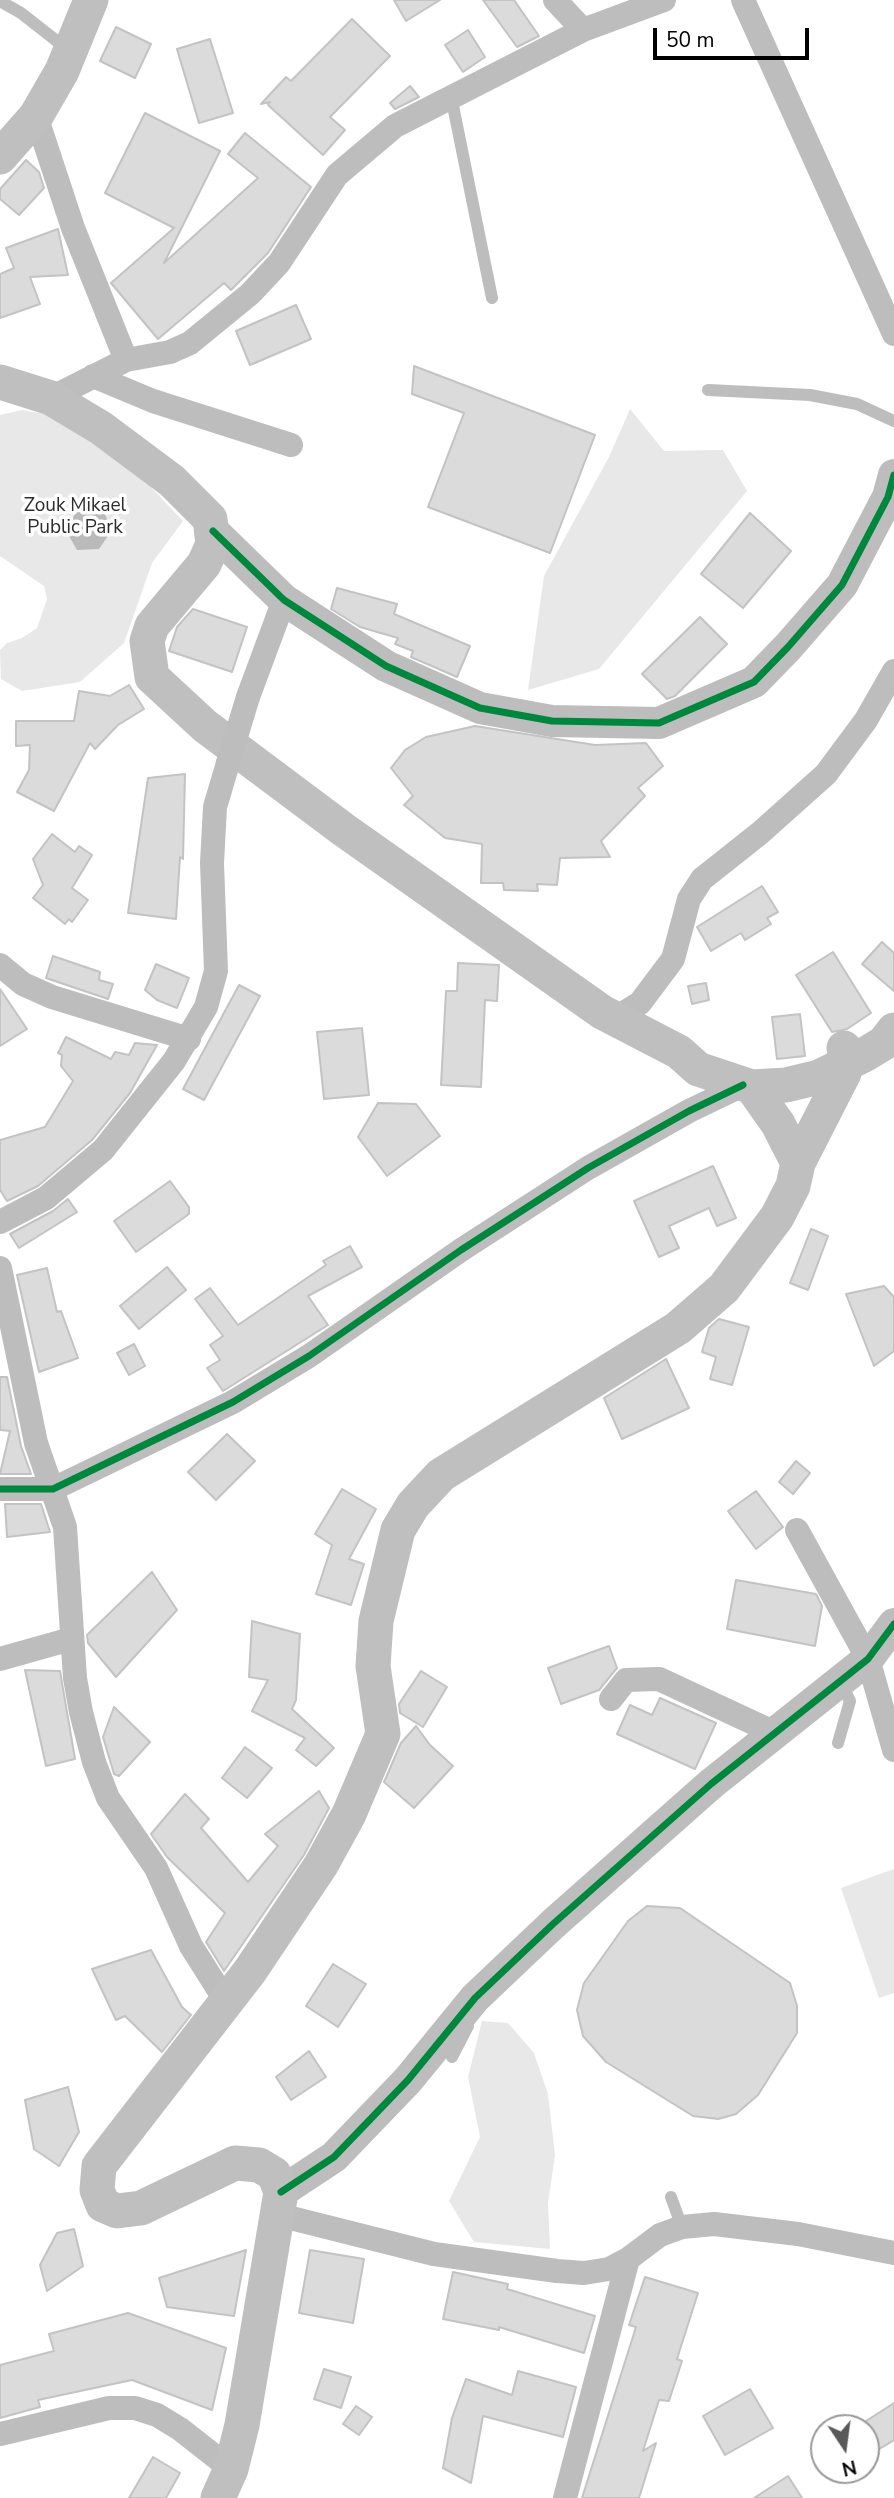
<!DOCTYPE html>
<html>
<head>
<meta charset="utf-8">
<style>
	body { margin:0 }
	#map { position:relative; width:894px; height:2498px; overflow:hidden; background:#fff; font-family:"Nunito Sans",sans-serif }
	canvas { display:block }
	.north { position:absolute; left:810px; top:2414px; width:70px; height:70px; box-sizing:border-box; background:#fff; border:2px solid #999; border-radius:50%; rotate:167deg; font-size:19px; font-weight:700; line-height:28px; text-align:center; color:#000 }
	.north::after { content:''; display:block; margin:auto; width:24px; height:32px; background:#595959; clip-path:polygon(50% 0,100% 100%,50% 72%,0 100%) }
	.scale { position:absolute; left:653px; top:28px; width:156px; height:32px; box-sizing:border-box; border:4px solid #000; border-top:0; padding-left:9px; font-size:21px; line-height:24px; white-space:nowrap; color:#000; -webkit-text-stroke:5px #fff; paint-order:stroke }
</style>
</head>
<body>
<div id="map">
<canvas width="894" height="2498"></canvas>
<div class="north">N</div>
<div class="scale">50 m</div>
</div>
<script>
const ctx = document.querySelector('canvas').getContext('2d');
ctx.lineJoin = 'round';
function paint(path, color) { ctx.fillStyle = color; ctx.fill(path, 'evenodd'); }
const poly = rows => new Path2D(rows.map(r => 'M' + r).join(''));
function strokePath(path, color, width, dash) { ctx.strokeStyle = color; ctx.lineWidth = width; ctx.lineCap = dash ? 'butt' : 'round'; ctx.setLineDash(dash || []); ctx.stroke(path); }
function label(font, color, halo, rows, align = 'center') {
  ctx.font = font + ' "Nunito Sans",sans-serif'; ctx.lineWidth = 7; ctx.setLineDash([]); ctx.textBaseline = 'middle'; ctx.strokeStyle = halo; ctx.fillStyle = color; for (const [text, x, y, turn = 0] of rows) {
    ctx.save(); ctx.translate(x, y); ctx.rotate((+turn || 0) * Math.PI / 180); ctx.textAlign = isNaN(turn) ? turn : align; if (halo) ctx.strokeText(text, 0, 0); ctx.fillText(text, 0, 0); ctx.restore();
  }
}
paint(poly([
	[630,409,664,451,723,450,747,491,599,669,528,690,544,576,609,457],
	[22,410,45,414,127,462,183,521,152,563,124,643,80,682,22,691,1,679,0,650,7,643,22,638,37,628,47,599,44,586,0,556,0,415],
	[894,1869,894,1993,879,1998,841,1888],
	[482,2021,508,2023,534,2053,548,2094,555,2155,548,2203,550,2249,474,2242,449,2201,480,2137,468,2077]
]), '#e8e8e8');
paint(poly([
	[80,507,103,510,112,530,99,549,77,550,65,529]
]), '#bababa');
const building = poly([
	[394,0,440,0,406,21,394,0],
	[483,0,514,0,539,36,517,47,483,0],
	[352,19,390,56,330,117,345,130,323,155,268,105,270,102,261,104,286,77,291,81,352,19],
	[116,27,151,44,135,78,100,61,116,27],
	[468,30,485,57,463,72,445,45,468,30],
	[210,39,233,113,199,123,177,49,210,39],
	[410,86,419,97,395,109,390,103,410,86],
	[145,113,220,151,164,263,258,178,228,154,245,133,311,187,268,253,231,290,224,283,158,339,111,283,174,228,105,193,145,113],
	[26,160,39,172,44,188,19,215,0,199,0,189,26,160],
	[58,229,68,275,30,277,40,304,0,318,0,274,14,268,6,248,58,229],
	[296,305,311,339,250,365,236,331,296,305],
	[414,366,595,435,550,553,428,507,464,413,412,394,414,366],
	[750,513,791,551,743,608,701,574,750,513],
	[337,588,397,604,394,614,470,646,457,677,411,657,413,651,395,644,398,638,360,627,331,609,337,588],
	[193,609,247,627,232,672,169,651,177,627,193,609],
	[700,617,727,644,675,696,667,699,642,674,700,617],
	[129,685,144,709,118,725,95,749,90,743,54,811,17,792,29,770,30,745,16,746,16,721,74,721,79,691,110,696,129,685],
	[475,726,595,745,646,743,663,766,638,788,645,796,601,841,610,857,560,858,557,885,537,884,538,891,504,890,503,883,481,883,482,844,445,838,404,805,413,796,391,768,405,750,426,737,475,726],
	[185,774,183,859,180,857,176,919,128,913,148,778,185,774],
	[52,834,75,852,79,846,92,855,72,888,88,900,72,922,69,919,65,924,33,898,43,885,33,859,52,834],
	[762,886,778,912,767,918,771,924,745,940,741,933,711,951,697,927,762,886],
	[882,942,894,953,894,991,862,964,882,942],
	[833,952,871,1013,847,1029,832,1032,796,975,833,952],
	[53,956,100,972,99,980,113,984,108,999,46,978,53,956],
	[458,963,499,965,497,1001,485,1000,481,1087,441,1085,446,991,457,991,458,963],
	[156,964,189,978,177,1008,157,1000,145,990,156,964],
	[706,983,709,1000,692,1004,688,986,706,983],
	[239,985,260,996,204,1100,183,1089,239,985],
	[0,989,27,1029,0,1046,0,989],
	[800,1014,805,1056,777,1059,772,1017,800,1014],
	[362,1028,369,1095,324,1099,317,1032,362,1028],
	[66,1037,111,1059,115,1052,129,1055,135,1043,157,1045,130,1093,92,1140,38,1186,7,1201,0,1190,0,1140,45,1127,73,1081,61,1066,62,1055,58,1053,66,1037],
	[378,1103,416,1104,440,1136,387,1176,358,1137,378,1103],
	[713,1166,736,1218,717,1226,709,1208,669,1226,679,1248,659,1257,634,1201,713,1166],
	[170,1181,189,1207,189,1214,136,1252,114,1221,170,1181],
	[68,1199,77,1212,19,1248,10,1234,53,1211,68,1199],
	[811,1229,828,1236,808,1290,790,1283,811,1229],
	[350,1246,362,1267,308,1296,328,1325,223,1391,207,1368,220,1360,210,1345,223,1336,195,1299,210,1288,238,1325,326,1265,323,1261,350,1246],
	[167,1267,186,1290,139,1329,120,1306,167,1267],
	[47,1268,57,1312,61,1311,78,1358,39,1372,17,1275,47,1268],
	[884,1286,894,1297,894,1351,874,1366,846,1294,884,1286],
	[719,1319,749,1327,732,1385,710,1379,716,1357,702,1352,709,1328,719,1319],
	[134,1344,145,1366,129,1375,117,1353,134,1344],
	[666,1359,689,1408,622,1439,604,1398,666,1359],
	[0,1377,7,1377,21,1446,31,1474,0,1474,10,1431,0,1430,0,1377],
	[227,1434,255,1461,216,1500,188,1472,227,1434],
	[796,1461,810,1473,793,1494,779,1482,796,1461],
	[342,1489,376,1509,349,1559,364,1564,351,1605,316,1594,332,1545,315,1534,342,1489],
	[756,1491,783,1527,756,1549,728,1511,756,1491],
	[5,1504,41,1504,50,1532,7,1537,5,1504],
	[152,1572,177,1610,116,1677,88,1643,87,1635,152,1572],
	[736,1580,816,1594,822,1606,815,1646,727,1629,736,1580],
	[252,1621,300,1634,296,1700,292,1709,334,1748,316,1766,296,1750,305,1738,252,1711,268,1680,249,1677,252,1621],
	[609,1646,617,1668,599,1690,561,1704,548,1668,609,1646],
	[25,1670,60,1671,75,1759,46,1766,25,1670],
	[421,1671,447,1687,423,1727,400,1713,399,1704,421,1671],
	[660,1698,716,1723,695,1769,617,1734,630,1705,652,1715,660,1698],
	[114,1707,150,1742,119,1776,114,1774,103,1737,114,1707],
	[416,1726,430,1745,453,1766,414,1808,384,1782,401,1743,416,1726],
	[245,1747,272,1768,247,1798,222,1778,245,1747],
	[319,1791,329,1808,304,1855,224,1971,206,1942,225,1913,167,1857,151,1834,185,1794,209,1819,201,1828,248,1882,278,1846,265,1834,319,1791],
	[647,1906,680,1908,790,1983,797,2006,797,2033,758,2095,736,2114,718,2119,693,2116,606,2062,583,2036,577,2010,584,1983,628,1921,647,1906],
	[151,1950,182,2007,191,2015,162,2052,125,2016,116,2020,92,1969,151,1950],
	[333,1964,366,1984,338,2027,306,2006,333,1964],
	[309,2051,326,2077,291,2100,276,2077,309,2051],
	[68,2087,79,2132,59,2166,34,2149,25,2100,68,2087],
	[74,2229,83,2266,47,2291,40,2265,57,2233,74,2229],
	[246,2250,234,2316,167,2307,159,2278,246,2250],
	[310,2250,364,2259,353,2323,299,2313,310,2250],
	[453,2272,508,2284,507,2289,595,2316,584,2353,499,2327,499,2330,443,2319,453,2272],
	[645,2277,698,2293,677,2359,682,2361,669,2401,659,2400,643,2451,656,2443,639,2498,582,2498,636,2327,629,2325,645,2277],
	[128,2313,226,2348,212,2410,132,2380,38,2400,40,2407,0,2418,0,2365,54,2351,49,2334,128,2313],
	[324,2369,351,2377,341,2408,314,2399,324,2369],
	[518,2371,576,2387,563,2437,483,2416,471,2483,443,2468,452,2418,466,2379,512,2395,518,2371],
	[750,2389,773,2428,725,2455,703,2416,750,2389],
	[894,2403,894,2440,866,2457,866,2421,894,2403],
	[356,2406,372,2417,359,2435,343,2424,356,2406],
	[153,2457,180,2473,166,2498,129,2498,153,2457],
	[788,2476,802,2498,754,2498,788,2476]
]);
paint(building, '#dbdbdb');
strokePath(building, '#c3c3c3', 2);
strokePath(poly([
	[0,1,21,13,67,49],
	[451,96,492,298],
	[708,390,810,395,857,404,894,421],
	[838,1743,850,1701,841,1683],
	[452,2057,468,2026],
	[671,2197,682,2227]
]), '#bdbdbd', 12);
strokePath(poly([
	[555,0,583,30,664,0],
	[743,0,894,334],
	[36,116,73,228,126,360],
	[93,376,153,401,291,445],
	[51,398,126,360,170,352,190,343,250,294,279,263,337,175,395,126,583,30],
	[248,697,284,600],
	[0,965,23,984,52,997,189,1039],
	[614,1019,640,1003,673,959,689,899,702,879,760,833,826,774,866,720,894,671],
	[0,1222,46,1198,103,1150,174,1061,206,1007,216,971,212,863,215,807,228,763],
	[0,1268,36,1443,65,1527,75,1678,81,1712,94,1762,108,1798,156,1868,191,1946,227,2003],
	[0,1489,53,1489,233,1402,309,1356,461,1250,588,1168,689,1111,743,1085],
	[797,1530,868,1659,894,1750],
	[0,1659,71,1639],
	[611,1699,626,1680,659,1679,775,1733],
	[279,2215,434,2254,557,2271,584,2273,609,2269,628,2259,660,2235,682,2227,714,2224,798,2234,894,2253],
	[0,2434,109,2408,135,2408,157,2415,180,2429,231,2469],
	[565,2498,628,2259]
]), '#bdbdbd', 24);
strokePath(poly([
	[213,531,284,600,386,666,480,708,552,721,659,723,754,682,788,647,842,585,888,497,894,475],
	[281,2192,334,2157,408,2080,475,1998,553,1924,711,1784,868,1659,894,1624]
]), '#bdbdbd', 32);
strokePath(poly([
	[0,157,36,116,62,71,91,0],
	[0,382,51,398,101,428,172,481,210,519,213,544,204,564,152,626,147,641,152,677,205,726,344,830,602,1012,679,1052,698,1069,752,1087,786,1085,819,1077,864,1055,884,1043,894,1030],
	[752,1087,778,1124,798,1163],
	[218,2498,231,2469,242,2425,281,2192,274,2174,259,2165,235,2163,141,2208,117,2211,103,2205,97,2190,99,2166,250,1971,321,1865,349,1814,383,1734,373,1666,376,1621,398,1530,413,1505,441,1475,678,1328,724,1288,777,1217,793,1186,798,1163,844,1073,847,1063,844,1048]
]), '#bfbfbf', 35);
strokePath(poly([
	[228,763,248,697]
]), '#bdbdbd', 24);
strokePath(poly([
	[213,531,284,600,386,666,480,708,552,721,659,723,754,682,788,647,842,585,888,497,894,475],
	[0,1489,53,1489,233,1402,309,1356,461,1250,588,1168,689,1111,743,1085],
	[281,2192,334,2157,408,2080,475,1998,553,1924,711,1784,868,1659,894,1624]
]), '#00873e', 7);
label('19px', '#2c2c2c', '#fff', [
	["Zouk Mikael",75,506],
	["Public Park",75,528]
]);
</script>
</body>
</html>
